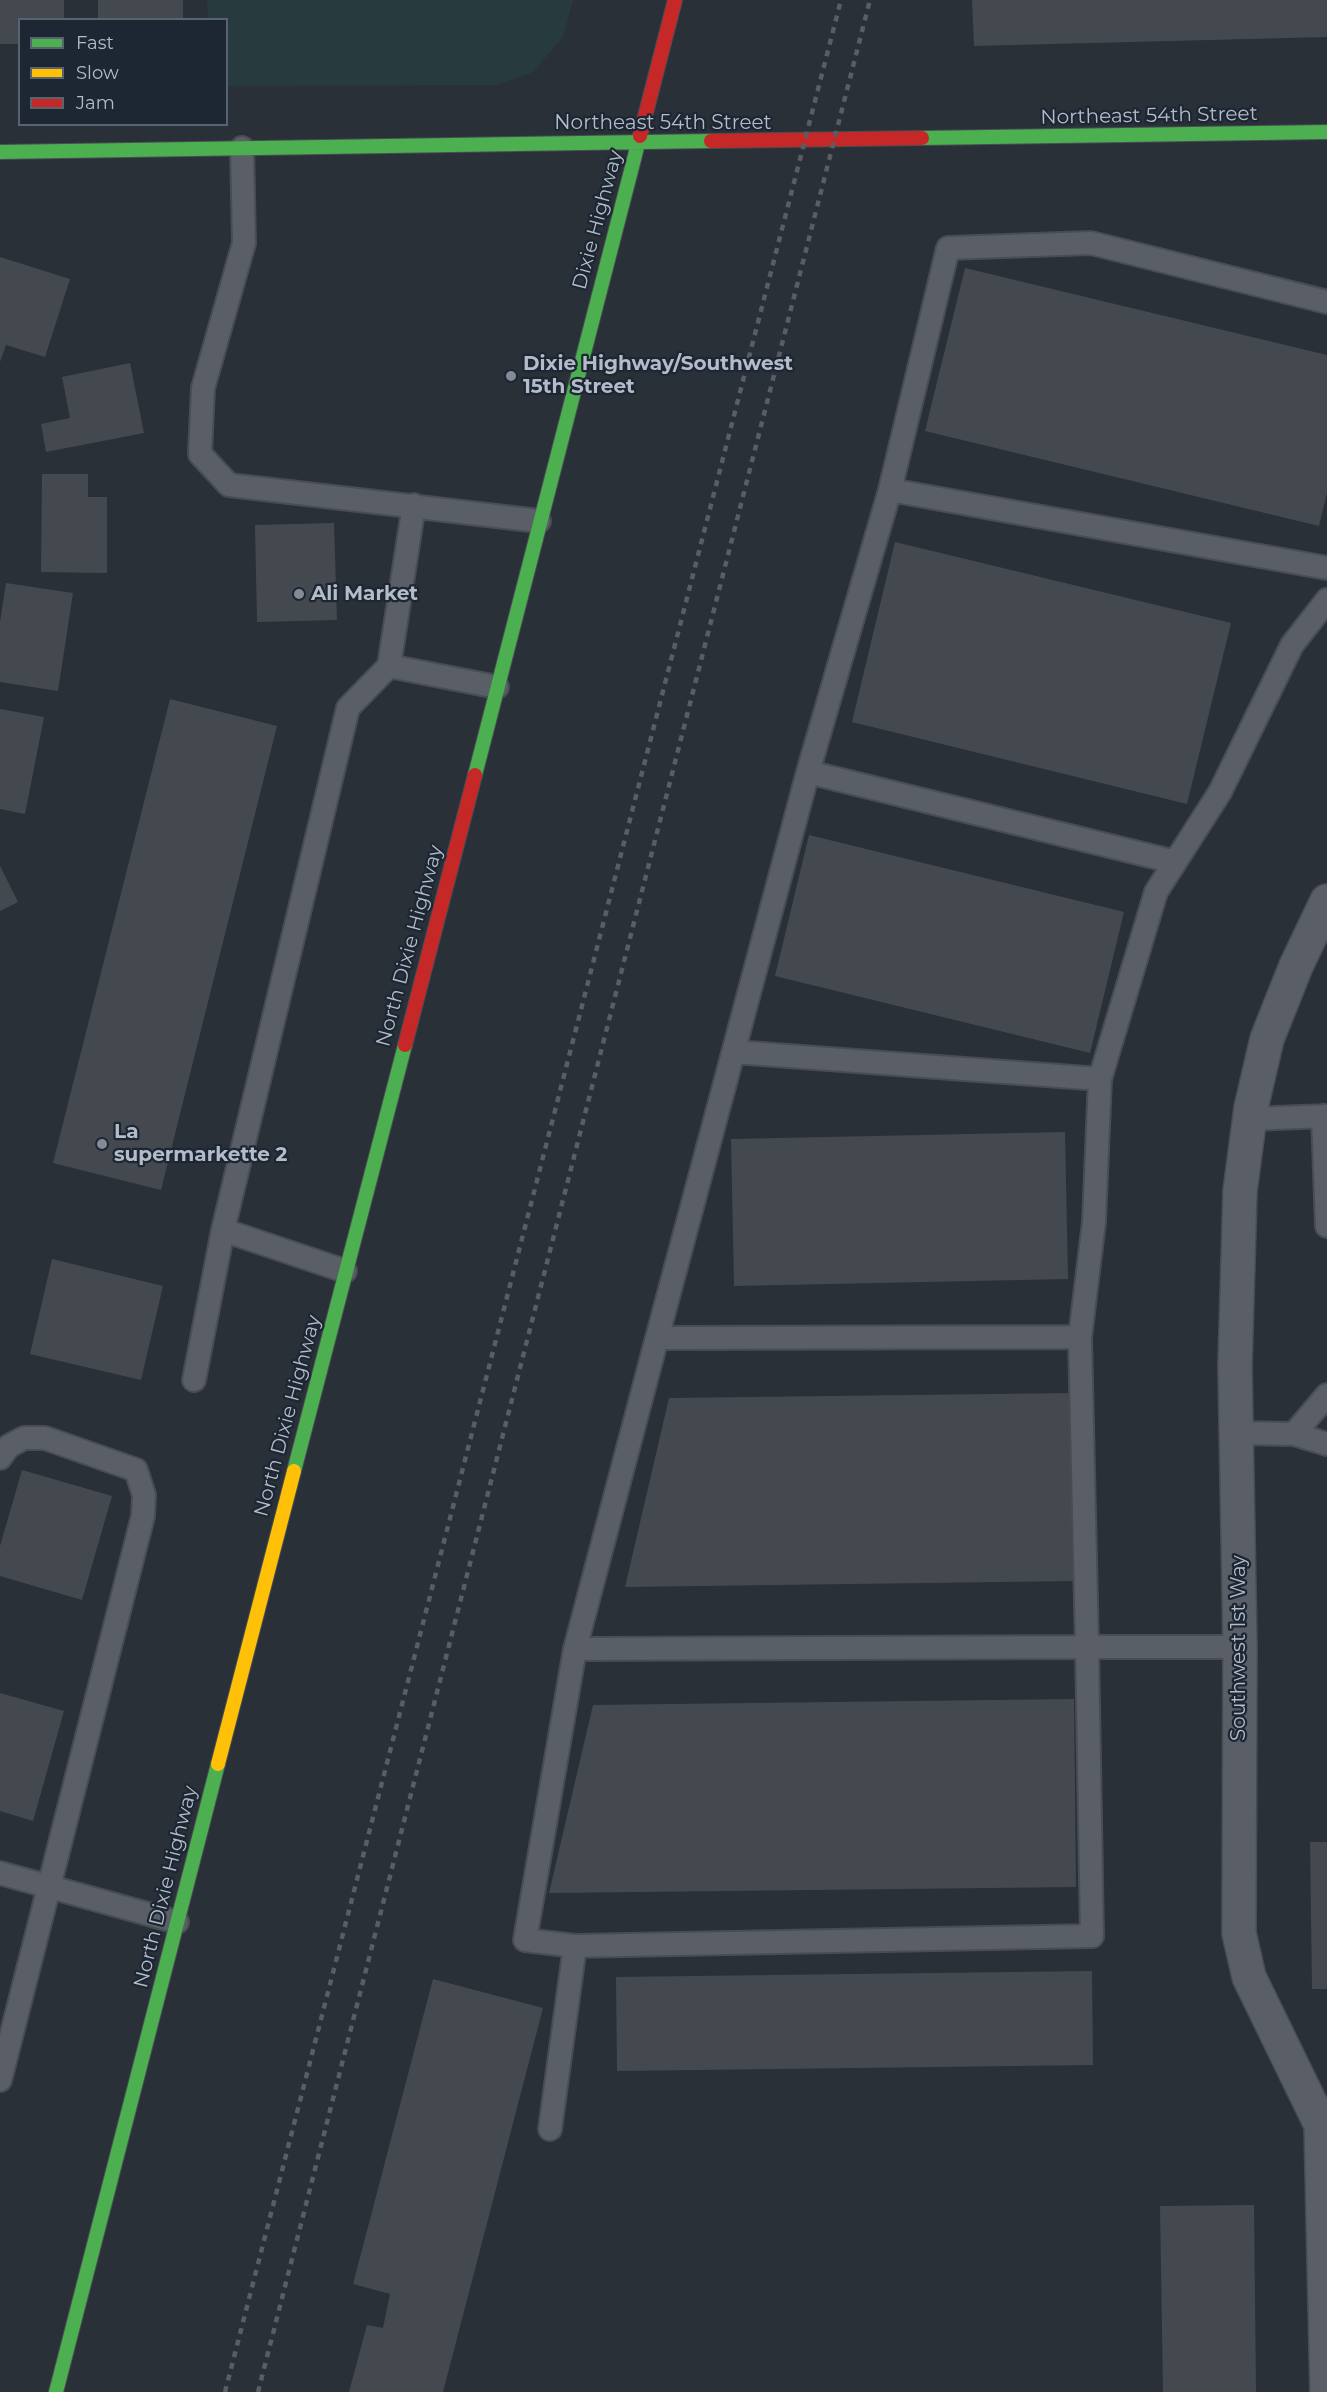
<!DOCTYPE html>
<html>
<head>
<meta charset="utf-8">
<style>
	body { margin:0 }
	#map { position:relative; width:1327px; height:2392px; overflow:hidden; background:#2a3038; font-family:Montserrat,sans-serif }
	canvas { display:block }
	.legend { position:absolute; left:18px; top:18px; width:210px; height:108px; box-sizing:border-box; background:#1d2633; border:2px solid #59626f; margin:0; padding:8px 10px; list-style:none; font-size:18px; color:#b4bcc9 }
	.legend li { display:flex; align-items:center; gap:12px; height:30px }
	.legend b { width:30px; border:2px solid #59626f }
</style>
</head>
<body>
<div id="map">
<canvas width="1327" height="2392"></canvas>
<ul class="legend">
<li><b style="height:8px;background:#4caf50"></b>Fast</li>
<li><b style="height:8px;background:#ffc107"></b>Slow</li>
<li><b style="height:8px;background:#c62828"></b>Jam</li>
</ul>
</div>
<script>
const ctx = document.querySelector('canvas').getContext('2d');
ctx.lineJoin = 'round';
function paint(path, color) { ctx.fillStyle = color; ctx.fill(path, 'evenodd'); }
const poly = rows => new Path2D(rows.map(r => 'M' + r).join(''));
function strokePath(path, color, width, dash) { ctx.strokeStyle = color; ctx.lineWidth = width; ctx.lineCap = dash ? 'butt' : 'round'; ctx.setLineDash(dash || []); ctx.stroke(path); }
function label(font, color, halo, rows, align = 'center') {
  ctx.font = font + ' Montserrat,sans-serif'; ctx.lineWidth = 4.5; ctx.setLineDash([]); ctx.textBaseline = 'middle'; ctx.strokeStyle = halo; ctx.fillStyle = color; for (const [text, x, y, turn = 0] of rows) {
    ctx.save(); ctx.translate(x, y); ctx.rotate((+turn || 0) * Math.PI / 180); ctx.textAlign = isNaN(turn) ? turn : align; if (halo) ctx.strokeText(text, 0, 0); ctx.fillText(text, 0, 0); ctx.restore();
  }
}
paint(poly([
	[207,0,573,0,563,37,533,72,497,85,227,86,226,20,208,19]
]), '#273a3e');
paint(poly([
	[0,0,64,0,64,20,20,20,20,44,0,44],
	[98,0,183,0,183,20,98,20],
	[972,0,1327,0,1327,37,974,46],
	[0,257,70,279,45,357,6,345,0,362],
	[965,268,1327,355,1327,493,1319,526,925,431],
	[130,363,144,433,46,452,41,424,70,418,62,377],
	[42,474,88,474,88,497,107,497,107,573,41,572],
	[334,523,337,620,257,622,255,525],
	[895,542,1231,623,1187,804,852,722],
	[6,583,73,593,58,691,0,682,0,622],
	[170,699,277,726,161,1190,53,1163],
	[0,709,44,717,25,814,0,809],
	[809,835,1124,912,1090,1053,775,976],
	[0,866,18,902,0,911],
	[1065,1132,1068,1279,734,1286,731,1139],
	[52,1259,163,1286,141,1380,30,1354],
	[1073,1393,1075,1581,625,1587,669,1398],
	[22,1470,112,1496,82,1600,0,1576,0,1546],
	[0,1693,64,1711,33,1821,0,1811],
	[1074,1699,1076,1887,549,1893,593,1705],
	[1310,1842,1327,1842,1327,1989,1312,1989],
	[1092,1971,1093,2065,617,2071,616,1977],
	[433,1979,543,2008,443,2392,349,2392,367,2325,383,2328,390,2294,353,2284],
	[1254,2205,1256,2392,1163,2392,1160,2206]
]), '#444950');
const lane = poly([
	[242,148,244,243,203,388,200,454,229,485,539,521],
	[890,490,1327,568],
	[414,505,389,666,497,687],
	[808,772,1175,862],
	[734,1052,1100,1079],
	[1323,1116,1327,1226],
	[1250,1119,1327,1116],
	[345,1271,223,1230,348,708,389,666],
	[1080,1337,1094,1222,1100,1079,1156,892,1220,792,1292,645,1327,600],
	[657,1338,808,772,890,490,948,248,1091,243,1327,302],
	[194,1380,223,1230],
	[1236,1433,1294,1434,1327,1444],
	[1294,1434,1327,1395],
	[0,1458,9,1446,24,1438,45,1438,136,1470,144,1495,143,1516,0,2080],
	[575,1649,1087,1647,1092,1936,575,1946],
	[0,1873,177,1922],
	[550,2129,575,1946,525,1940,575,1649,657,1338,1080,1337,1087,1647,1240,1647]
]);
const street = poly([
	[1327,2392,1321,2125,1249,1977,1239,1933,1240,1647,1235,1366,1240,1191,1251,1108,1267,1039,1296,966,1327,901]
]);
const fast = poly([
	[922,138,1327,132],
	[0,152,711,141],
	[475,775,640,136],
	[294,1471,405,1045],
	[56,2392,218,1764]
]);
const slow = poly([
	[218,1764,294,1471]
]);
const jam = poly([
	[640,136,675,0],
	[711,141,922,138],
	[405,1045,475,775]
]);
strokePath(lane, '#484c53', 26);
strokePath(street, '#484c53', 36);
strokePath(fast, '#484c53', 16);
strokePath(slow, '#484c53', 16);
strokePath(jam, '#484c53', 16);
strokePath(lane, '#5a5e66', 22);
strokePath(street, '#5a5e66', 33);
strokePath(fast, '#4caf50', 14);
strokePath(slow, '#ffc107', 14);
strokePath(jam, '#c62828', 14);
strokePath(poly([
	[225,2392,841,0],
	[258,2392,870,0]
]), '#595d64', 4.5, [6, 6]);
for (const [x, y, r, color] of [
	[511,376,6,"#848b96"],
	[299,594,6,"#848b96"],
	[102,1144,6,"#848b96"]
]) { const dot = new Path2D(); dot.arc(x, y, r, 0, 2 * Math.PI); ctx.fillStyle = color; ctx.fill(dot); strokePath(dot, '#1d2633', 2); }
label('20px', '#b4bcc9', '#1d2633', [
	["Northeast 54th Street",1149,116,-1],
	["Northeast 54th Street",663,123],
	["Dixie Highway",598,220,-75],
	["North Dixie Highway",410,946,-75],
	["North Dixie Highway",288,1416,-75],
	["Southwest 1st Way",1239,1648,-90],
	["North Dixie Highway",166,1887,-76]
]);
label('bold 20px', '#b4bcc9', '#1d2633', [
	["Dixie Highway/Southwest",523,364],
	["15th Street",523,387],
	["Ali Market",311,594],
	["La",114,1132],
	["supermarkette 2",114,1155]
], 'left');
</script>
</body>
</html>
